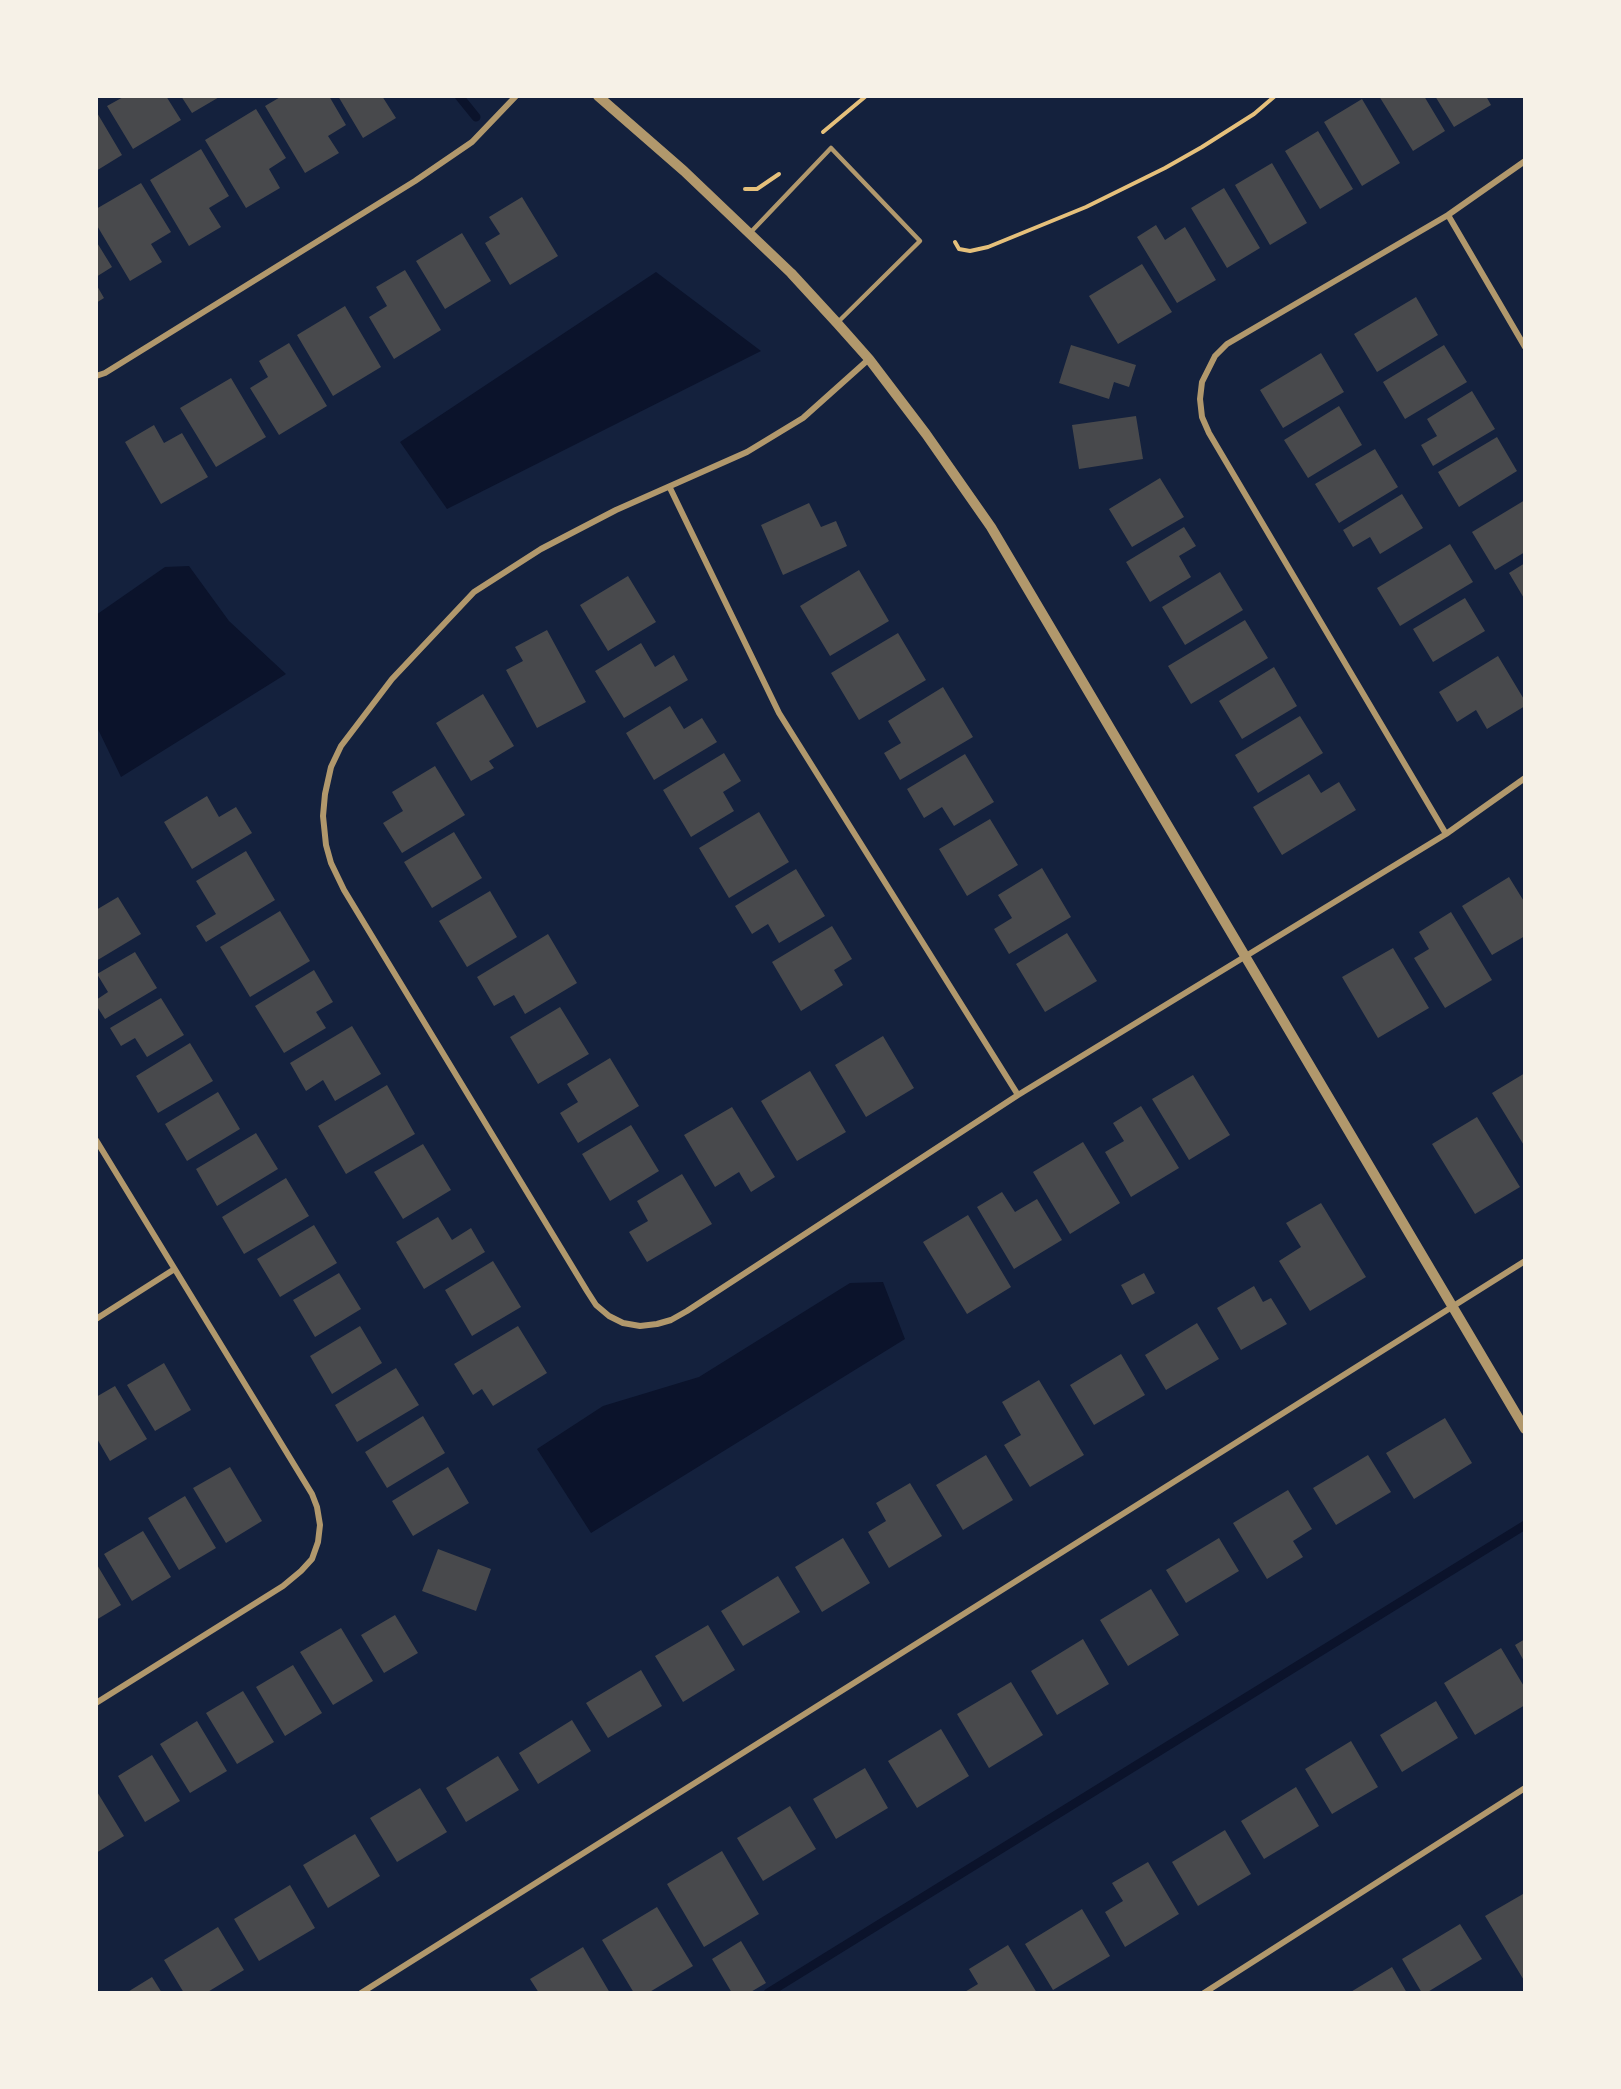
<!DOCTYPE html>
<html>
<head>
<meta charset="utf-8">
<style>
	body { margin:0 }
	#map { position:relative; width:1621px; height:2089px; overflow:hidden; background:#14213d; font-family:Signika,sans-serif }
	canvas { display:block }
	.frame { position:absolute; inset:0; border:98px solid #f6f1e7; pointer-events:none }
</style>
</head>
<body>
<div id="map">
<canvas width="1621" height="2089"></canvas>
<div class="frame"></div>
</div>
<script>
const ctx = document.querySelector('canvas').getContext('2d');
ctx.lineJoin = 'round';
function paint(path, color) { ctx.fillStyle = color; ctx.fill(path, 'evenodd'); }
const poly = rows => new Path2D(rows.map(r => 'M' + r).join(''));
function strokePath(path, color, width, dash) { ctx.strokeStyle = color; ctx.lineWidth = width; ctx.lineCap = dash ? 'butt' : 'round'; ctx.setLineDash(dash || []); ctx.stroke(path); }
paint(poly([
	[656,272,761,351,447,509,400,442],
	[189,566,229,621,286,674,121,777,96,725,96,615,165,567],
	[883,1282,905,1339,591,1533,537,1449,603,1406,699,1377,850,1283]
]), '#0b132b');
strokePath(poly([
	[459,96,476,117],
	[768,1993,1525,1525]
]), '#0b132b', 9);
paint(poly([
	[125,96,166,96,181,120,133,149,107,106],
	[181,96,221,96,192,113],
	[282,96,329,96,346,125,328,136,339,153,305,173,265,106],
	[338,96,382,96,396,118,363,138],
	[1379,96,1424,96,1445,131,1413,151],
	[1435,96,1486,96,1491,105,1454,127],
	[1362,99,1400,163,1362,186,1324,122],
	[256,109,286,158,269,169,280,188,246,208,205,140],
	[96,111,122,155,96,171],
	[1318,131,1353,189,1320,209,1285,151],
	[201,149,229,196,209,208,221,227,189,246,150,180],
	[1272,163,1307,223,1270,245,1235,185],
	[141,183,171,232,151,244,162,262,130,281,96,224,96,209],
	[1224,188,1260,248,1227,268,1191,208],
	[522,197,558,256,510,285,485,243,500,234,489,217],
	[1156,225,1165,240,1185,227,1216,280,1177,303,1137,237],
	[462,233,491,281,445,309,416,261],
	[96,241,112,267,96,277],
	[1142,264,1172,312,1118,344,1089,296],
	[405,270,441,330,394,359,369,317,387,306,376,287],
	[96,284,104,298,96,303],
	[1416,297,1438,335,1377,372,1354,334],
	[345,306,381,367,333,396,297,335],
	[289,343,327,406,279,435,250,388,268,377,259,361],
	[1071,345,1136,365,1129,387,1114,382,1109,399,1059,383],
	[1444,345,1467,382,1405,419,1383,382],
	[1321,353,1344,392,1283,428,1260,390],
	[231,378,266,437,216,467,180,408],
	[1472,391,1495,429,1433,466,1421,445,1437,436,1427,419],
	[1339,406,1362,445,1308,478,1284,440],
	[1136,416,1143,459,1079,469,1072,425],
	[154,425,164,443,182,433,208,477,161,504,125,442],
	[1497,437,1517,471,1459,507,1438,472],
	[1375,449,1398,487,1339,523,1315,484],
	[1160,478,1184,517,1132,547,1109,509],
	[1402,494,1423,528,1380,554,1370,537,1353,547,1343,530],
	[1525,500,1525,552,1495,570,1472,532],
	[809,503,821,527,836,521,847,546,783,575,761,525],
	[1184,527,1196,546,1179,556,1191,577,1150,602,1126,562],
	[1450,544,1473,582,1400,626,1377,588],
	[1525,563,1525,600,1509,573],
	[859,570,889,621,830,656,800,606],
	[1220,572,1243,610,1185,645,1162,607],
	[628,576,656,622,608,651,580,605],
	[1465,598,1485,631,1433,662,1413,629],
	[1245,620,1268,658,1191,704,1168,666],
	[547,630,586,702,537,728,506,670,523,661,515,647],
	[898,633,926,680,859,720,831,673],
	[641,643,655,667,674,655,688,680,624,718,595,671],
	[1498,656,1525,701,1525,706,1487,729,1476,710,1457,722,1439,692],
	[1274,667,1297,706,1242,739,1219,701],
	[943,687,973,737,900,780,884,753,901,743,888,721],
	[483,694,514,746,489,761,494,768,471,781,436,723],
	[670,706,684,729,702,718,717,742,654,780,626,733],
	[1300,716,1323,753,1258,793,1235,755],
	[724,753,741,781,723,792,734,811,691,837,663,790],
	[965,754,994,802,954,826,942,807,924,818,907,789],
	[435,766,465,815,402,853,383,823,403,811,392,792],
	[1309,774,1321,793,1339,782,1356,810,1282,855,1253,807],
	[207,796,219,817,236,807,252,833,192,869,164,822],
	[759,812,789,862,729,898,699,848],
	[990,819,1018,865,967,896,939,849],
	[454,832,482,878,432,908,404,862],
	[246,851,275,900,206,942,196,926,216,914,196,881],
	[1042,868,1071,917,1009,954,994,929,1012,918,998,895],
	[796,869,825,916,779,943,768,924,752,934,735,906],
	[1509,877,1525,903,1525,936,1492,955,1462,906],
	[490,891,517,937,467,967,439,921],
	[118,897,141,934,96,961,96,910],
	[280,911,310,961,250,997,220,947],
	[1451,912,1492,980,1445,1008,1414,958,1429,949,1419,932],
	[832,926,852,959,834,970,843,985,801,1011,772,962],
	[1067,933,1097,981,1045,1012,1016,964],
	[548,934,577,983,525,1014,514,995,494,1006,477,977],
	[1393,948,1429,1008,1378,1038,1342,977],
	[135,952,157,988,105,1019,96,1005,96,1000,108,992,97,974],
	[314,970,333,1002,316,1012,326,1028,284,1053,255,1006],
	[161,998,184,1035,147,1057,135,1038,121,1046,110,1028],
	[560,1007,589,1054,538,1084,510,1037],
	[352,1026,381,1074,335,1101,323,1080,306,1091,290,1063],
	[883,1036,914,1088,866,1117,835,1065],
	[190,1043,213,1081,158,1113,136,1076],
	[610,1058,639,1106,578,1143,560,1113,578,1102,567,1084],
	[810,1071,846,1132,797,1161,761,1101],
	[1525,1073,1525,1147,1492,1093],
	[1193,1075,1230,1135,1189,1160,1152,1099],
	[387,1085,415,1134,346,1174,318,1126],
	[218,1092,240,1129,187,1161,165,1124],
	[1141,1106,1179,1168,1131,1197,1105,1152,1124,1141,1113,1123],
	[732,1107,775,1177,751,1192,739,1172,715,1187,684,1135],
	[1477,1117,1520,1187,1475,1214,1432,1144],
	[631,1125,659,1171,610,1201,582,1154],
	[256,1133,278,1169,217,1206,196,1169],
	[1083,1142,1120,1203,1070,1234,1033,1172],
	[423,1144,451,1190,403,1219,374,1172],
	[682,1174,712,1224,647,1262,629,1232,648,1221,637,1201],
	[286,1178,309,1216,244,1254,222,1217],
	[1002,1192,1015,1212,1037,1199,1062,1240,1014,1269,977,1207],
	[1321,1203,1366,1277,1310,1311,1279,1261,1301,1247,1286,1223],
	[968,1215,1011,1287,967,1314,923,1242],
	[438,1217,452,1240,471,1228,485,1252,424,1289,396,1242],
	[314,1225,337,1263,280,1297,257,1259],
	[493,1261,521,1307,472,1336,445,1290],
	[339,1273,361,1309,315,1337,293,1300],
	[1144,1273,1155,1293,1132,1305,1121,1285],
	[1254,1286,1263,1302,1271,1298,1287,1324,1241,1350,1217,1308],
	[1197,1323,1219,1359,1166,1390,1145,1355],
	[360,1326,382,1363,332,1394,310,1356],
	[518,1326,547,1373,493,1406,482,1389,473,1395,454,1364],
	[1121,1354,1145,1395,1094,1425,1070,1385],
	[164,1363,191,1410,155,1431,127,1385],
	[396,1368,419,1405,357,1442,335,1405],
	[1039,1380,1084,1455,1030,1487,1004,1445,1021,1435,1002,1402],
	[115,1386,147,1439,110,1461,96,1437,96,1397],
	[423,1416,445,1453,387,1488,365,1452],
	[1445,1418,1472,1463,1414,1499,1386,1453],
	[986,1455,1013,1500,963,1530,936,1485],
	[1368,1455,1391,1492,1336,1525,1313,1488],
	[230,1467,262,1521,226,1543,193,1488],
	[448,1467,469,1503,413,1536,392,1501],
	[910,1483,942,1536,889,1568,868,1532,886,1521,876,1503],
	[1288,1490,1312,1529,1293,1541,1303,1557,1267,1579,1233,1523],
	[185,1496,216,1548,179,1570,148,1518],
	[143,1531,171,1577,132,1601,104,1554],
	[843,1538,870,1583,822,1612,795,1567],
	[1219,1538,1239,1571,1186,1603,1166,1570],
	[438,1549,491,1569,476,1611,422,1591],
	[96,1563,121,1605,96,1620],
	[778,1576,800,1612,743,1646,721,1611],
	[1151,1589,1179,1635,1128,1666,1100,1620],
	[395,1615,418,1653,384,1673,361,1635],
	[708,1625,735,1670,683,1702,655,1656],
	[341,1628,373,1681,333,1705,300,1652],
	[1083,1639,1109,1684,1057,1715,1031,1671],
	[1525,1639,1525,1663,1515,1645],
	[1501,1648,1525,1688,1525,1705,1475,1735,1444,1683],
	[293,1665,322,1713,285,1736,256,1687],
	[641,1670,662,1706,608,1738,586,1703],
	[1011,1682,1043,1735,989,1768,957,1714],
	[243,1691,274,1742,237,1764,206,1713],
	[1436,1701,1458,1738,1402,1772,1380,1735],
	[572,1720,591,1751,538,1784,519,1753],
	[197,1721,227,1771,190,1793,160,1744],
	[941,1729,969,1776,917,1808,888,1761],
	[1351,1741,1378,1787,1332,1814,1305,1769],
	[152,1755,180,1801,145,1822,118,1776],
	[498,1756,519,1790,466,1822,446,1788],
	[865,1768,888,1808,836,1839,813,1799],
	[1296,1787,1319,1826,1264,1859,1241,1821],
	[420,1788,447,1832,397,1862,370,1818],
	[96,1790,124,1836,96,1853],
	[790,1806,816,1849,763,1881,737,1838],
	[1225,1830,1251,1874,1198,1906,1172,1862],
	[355,1834,380,1876,328,1908,303,1865],
	[722,1851,759,1914,704,1947,667,1884],
	[1148,1862,1179,1914,1125,1947,1105,1912,1123,1901,1112,1883],
	[290,1885,315,1928,259,1961,234,1919],
	[1523,1894,1525,1897,1525,1982,1485,1916],
	[657,1907,693,1966,648,1993,634,1993,602,1940],
	[1082,1909,1110,1956,1053,1990,1025,1944],
	[1460,1924,1482,1959,1426,1993,1422,1993,1402,1959],
	[218,1927,244,1970,206,1993,184,1993,164,1960],
	[741,1941,766,1983,749,1993,732,1993,712,1959],
	[1008,1945,1037,1993,963,1993,978,1984,969,1969],
	[583,1947,610,1993,539,1993,530,1979],
	[1392,1967,1407,1993,1349,1993],
	[152,1977,162,1993,126,1993]
]), '#48494c');
strokePath(poly([
	[823,132,866,96],
	[745,189,757,189,779,174],
	[955,242,959,249,970,251,988,247,1086,207,1165,168,1202,147,1254,114,1275,96]
]), '#e5c07b', 4);
strokePath(poly([
	[750,233,831,148,920,241,837,323]
]), '#b1986c', 4.5);
strokePath(poly([
	[1448,215,1525,347],
	[869,359,803,418,747,452,616,510,541,549,474,592,392,679,341,746,331,767,325,794,323,816,326,845,331,863,344,890,587,1291,596,1305,609,1316,623,1323,640,1326,657,1324,671,1320,687,1311,1018,1095,1446,834,1525,778],
	[96,376,105,373,415,181,472,142,516,96],
	[670,488,779,713,1018,1095],
	[1446,834,1209,433,1202,417,1200,399,1202,382,1215,356,1227,344,1448,215,1525,161],
	[96,1140,312,1494,317,1507,320,1525,318,1542,312,1559,301,1571,283,1586,96,1703],
	[96,1319,173,1270],
	[361,1993,1525,1261],
	[1204,1993,1525,1788]
]), '#b1986c', 6);
strokePath(poly([
	[598,96,684,171,791,273,837,323,869,359,926,434,991,527,1525,1429]
]), '#b1986c', 10);
</script>
</body>
</html>
